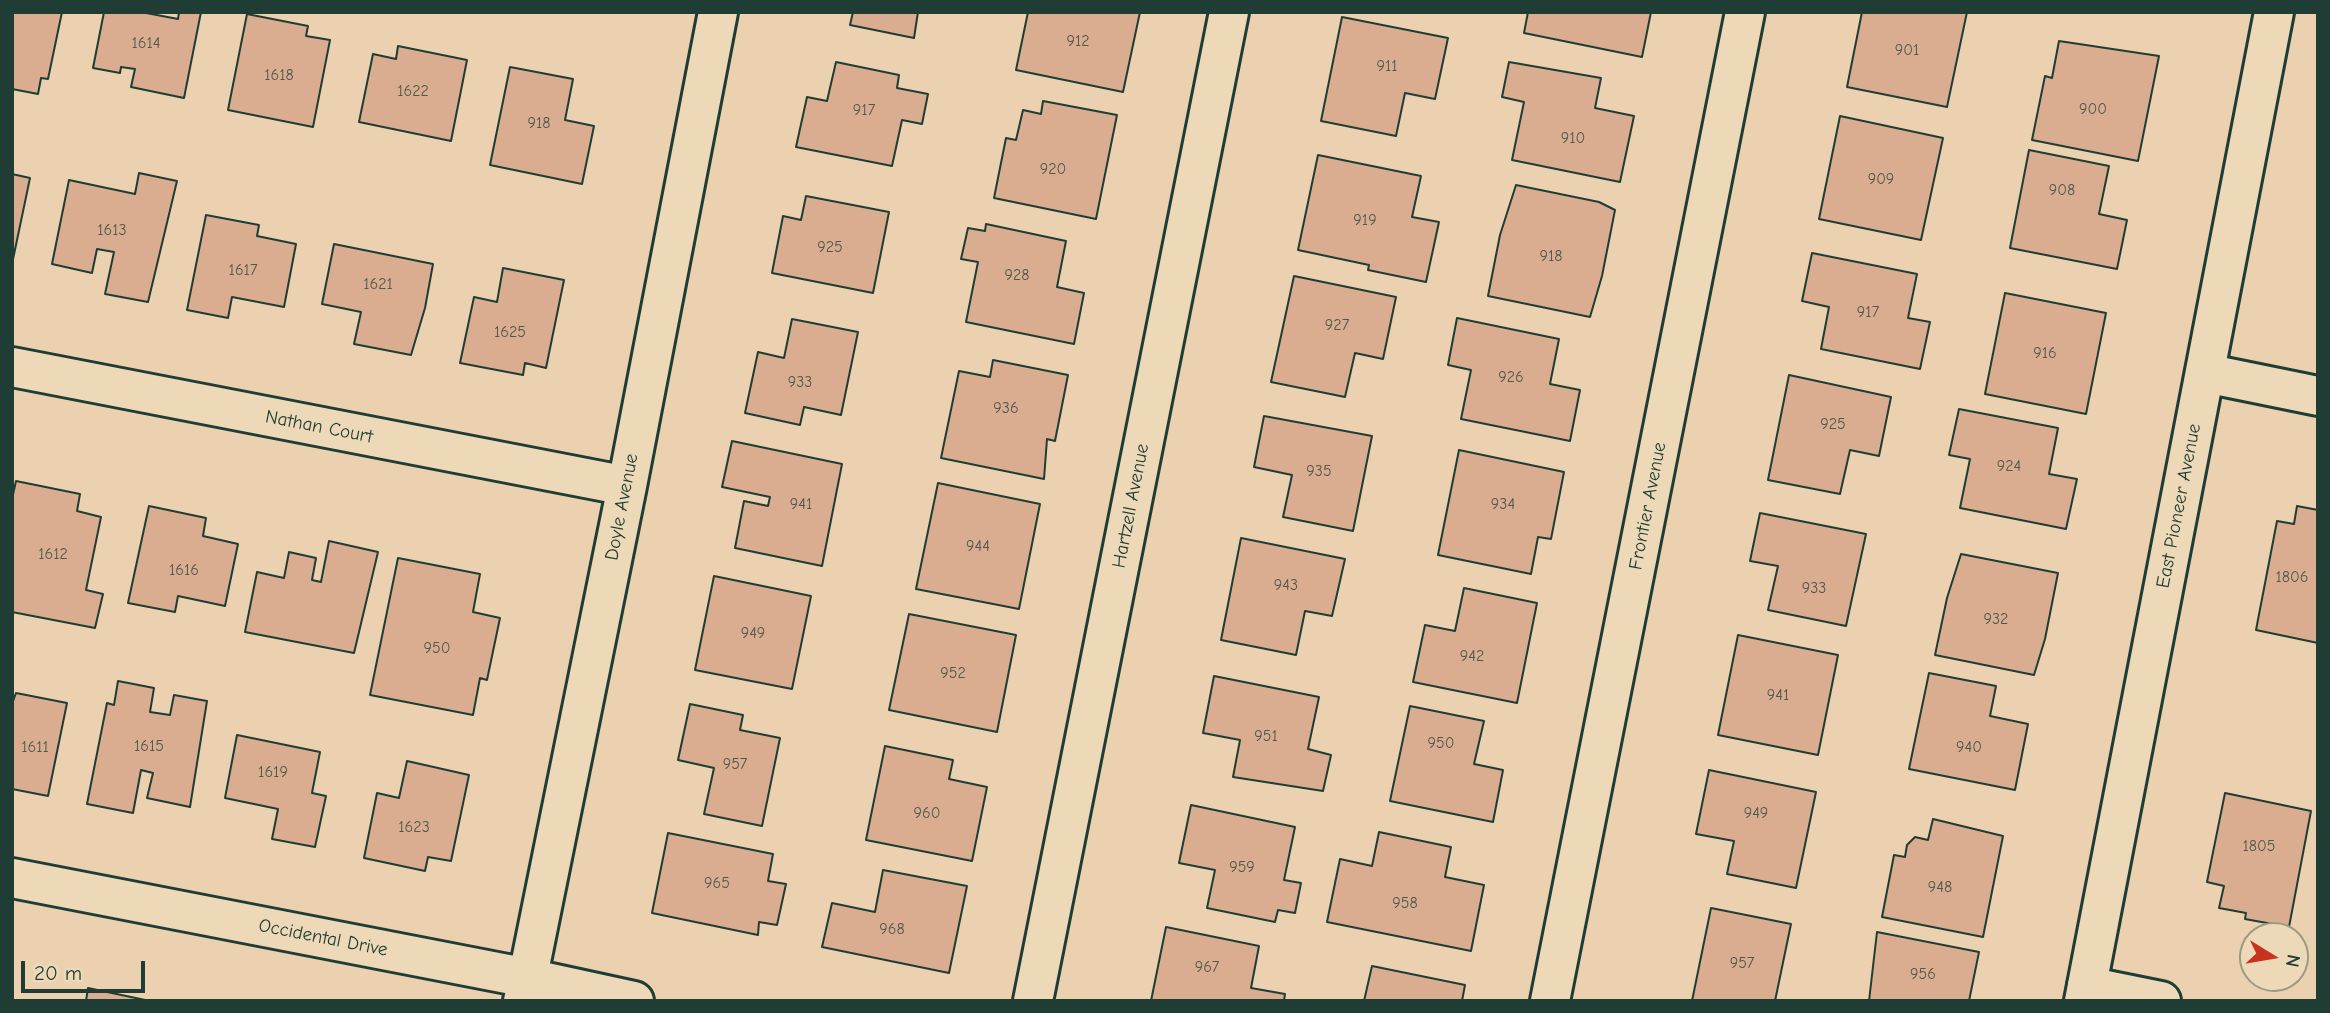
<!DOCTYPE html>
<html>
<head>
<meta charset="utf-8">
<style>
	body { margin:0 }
	#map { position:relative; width:2330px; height:1013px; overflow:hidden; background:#ebd1b0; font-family:"Comic Neue",sans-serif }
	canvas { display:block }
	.frame { position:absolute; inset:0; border:14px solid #1f3d34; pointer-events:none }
	.north { position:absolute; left:2239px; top:922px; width:70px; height:70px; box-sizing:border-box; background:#edd9b7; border:2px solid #9b9b83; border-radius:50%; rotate:101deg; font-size:19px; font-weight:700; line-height:28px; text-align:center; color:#1f3d34 }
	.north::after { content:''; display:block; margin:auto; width:24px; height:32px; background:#c8321e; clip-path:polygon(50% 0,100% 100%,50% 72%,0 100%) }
	.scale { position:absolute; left:21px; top:961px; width:124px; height:32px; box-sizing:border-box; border:4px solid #1f3d34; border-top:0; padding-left:9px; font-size:21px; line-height:24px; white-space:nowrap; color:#1f3d34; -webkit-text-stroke:5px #edd9b7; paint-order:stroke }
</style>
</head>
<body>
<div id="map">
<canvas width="2330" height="1013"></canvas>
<div class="frame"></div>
<div class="north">N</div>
<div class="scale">20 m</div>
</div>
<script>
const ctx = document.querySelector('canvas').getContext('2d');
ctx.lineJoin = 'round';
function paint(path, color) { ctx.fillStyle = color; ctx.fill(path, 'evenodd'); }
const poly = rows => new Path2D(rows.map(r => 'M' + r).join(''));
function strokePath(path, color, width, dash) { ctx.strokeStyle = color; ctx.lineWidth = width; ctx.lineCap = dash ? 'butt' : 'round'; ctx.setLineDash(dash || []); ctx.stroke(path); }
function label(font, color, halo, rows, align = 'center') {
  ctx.font = font + ' "Comic Neue",sans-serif'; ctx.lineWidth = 5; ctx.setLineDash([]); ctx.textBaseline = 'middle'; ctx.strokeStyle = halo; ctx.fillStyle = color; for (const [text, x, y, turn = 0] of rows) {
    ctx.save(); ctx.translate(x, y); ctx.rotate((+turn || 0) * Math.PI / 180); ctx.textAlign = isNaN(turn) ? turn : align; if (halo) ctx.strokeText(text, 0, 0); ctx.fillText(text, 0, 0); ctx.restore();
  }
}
const building = poly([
	[12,12,62,12,48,79,41,78,38,94,12,89,12,12],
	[104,12,141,12,178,19,179,12,201,12,184,98,131,87,135,69,121,67,120,73,93,68,104,12],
	[853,12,918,12,914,38,850,25,853,12],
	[1028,12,1140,12,1123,92,1016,70,1028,12],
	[1528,12,1651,12,1642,57,1524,33,1528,12],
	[1862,12,1967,12,1947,107,1847,87,1862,12],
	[247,14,308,26,306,36,330,40,313,127,228,110,247,14],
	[1342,17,1448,38,1435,99,1405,93,1396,136,1321,121,1342,17],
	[2059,41,2159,56,2138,161,2032,140,2045,76,2052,78,2059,41],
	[398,46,467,60,451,141,359,122,373,54,396,59,398,46],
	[836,62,899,75,897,88,928,94,922,124,902,120,892,166,796,147,807,97,827,101,836,62],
	[1509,62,1601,78,1595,108,1634,116,1620,182,1512,160,1524,102,1502,97,1509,62],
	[510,67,573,79,565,120,594,126,582,184,490,165,510,67],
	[1043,101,1117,115,1096,219,994,198,1006,138,1016,140,1023,110,1041,114,1043,101],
	[1840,116,1943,138,1921,240,1819,219,1840,116],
	[2029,150,2109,166,2099,214,2127,220,2117,269,2010,248,2029,150],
	[1318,155,1421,176,1412,217,1439,222,1426,282,1368,270,1369,265,1298,250,1318,155],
	[139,173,177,181,148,302,105,294,114,252,97,249,92,273,52,264,69,180,135,194,139,173],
	[12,174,30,178,12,264,12,174],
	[1516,185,1599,202,1615,210,1602,276,1590,317,1488,296,1500,235,1516,185],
	[806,196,889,212,873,293,772,273,783,216,801,220,806,196],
	[206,215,259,225,257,236,296,244,284,307,232,297,228,318,187,310,206,215],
	[986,224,1066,241,1057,287,1084,293,1074,344,966,322,978,262,961,259,968,228,985,231,986,224],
	[334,244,433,264,425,308,411,355,354,344,361,312,322,304,334,244],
	[1812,253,1917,274,1908,318,1930,322,1920,369,1821,349,1829,307,1802,301,1812,253],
	[503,268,564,280,546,368,525,363,523,375,460,363,474,297,497,302,503,268],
	[1294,276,1396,297,1383,359,1355,353,1345,397,1271,382,1294,276],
	[2005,293,2106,313,2086,414,1985,394,2005,293],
	[1457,318,1559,339,1550,384,1580,390,1570,441,1461,419,1471,370,1448,365,1457,318],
	[792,319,858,332,841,415,804,407,800,425,745,413,758,352,784,358,792,319],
	[993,360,1068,375,1055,441,1047,439,1044,479,941,458,959,371,990,377,993,360],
	[1789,375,1891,397,1879,456,1850,450,1840,494,1768,480,1789,375],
	[1959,409,2058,428,2049,474,2077,479,2066,529,1960,508,1970,459,1949,455,1959,409],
	[1264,416,1372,436,1353,531,1283,517,1292,475,1254,467,1264,416],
	[732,441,842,464,822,566,735,548,744,501,768,506,770,497,722,487,732,441],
	[1459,450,1564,472,1551,539,1538,537,1531,574,1438,555,1459,450],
	[16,481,80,494,77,511,101,517,86,590,103,594,95,628,12,612,12,499,16,481],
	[938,483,1040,504,1019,609,916,589,938,483],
	[149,506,206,518,203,536,238,544,225,606,178,596,175,612,128,603,149,506],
	[2297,506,2318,510,2318,643,2256,630,2277,521,2294,524,2297,506],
	[1760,513,1866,534,1846,626,1768,610,1778,566,1750,561,1760,513],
	[1241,538,1345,559,1332,616,1305,611,1296,655,1221,640,1241,538],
	[329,541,378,552,354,653,245,632,257,572,284,578,289,552,316,558,312,580,321,582,329,541],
	[1961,554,2058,573,2045,639,2034,675,1935,655,1947,598,1961,554],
	[398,558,480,574,473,612,500,618,487,680,480,678,473,715,370,695,398,558],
	[714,576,811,596,792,689,695,670,714,576],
	[1464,588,1537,603,1517,703,1413,682,1425,625,1455,631,1464,588],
	[909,614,1016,635,997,732,889,710,909,614],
	[1738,635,1838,655,1818,755,1718,735,1738,635],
	[1929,673,1996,686,1990,716,2028,724,2015,790,1909,769,1929,673],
	[1214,676,1319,697,1308,749,1331,755,1323,791,1233,777,1240,740,1203,733,1214,676],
	[118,681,154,688,150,712,170,715,174,695,207,701,190,807,147,798,153,773,141,770,133,813,87,804,107,703,114,705,118,681],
	[16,693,67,703,48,796,12,789,12,704,16,693],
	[690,704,743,715,740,730,780,738,762,826,704,814,714,768,678,760,690,704],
	[1410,706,1484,721,1474,764,1503,770,1493,822,1390,801,1410,706],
	[237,735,320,752,312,793,326,796,315,847,272,839,278,809,225,798,237,735],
	[885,746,953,760,949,779,987,787,972,861,866,840,885,746],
	[407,761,469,775,451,861,428,857,425,871,364,858,377,793,399,798,407,761],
	[1709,770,1816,792,1796,888,1727,874,1734,841,1696,834,1709,770],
	[2225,793,2311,811,2289,927,2245,919,2246,913,2219,908,2224,886,2207,882,2225,793],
	[1191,805,1295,827,1284,880,1301,883,1295,913,1278,910,1275,922,1207,908,1215,870,1179,863,1191,805],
	[1933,819,2003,836,1983,937,1882,917,1894,855,1905,857,1907,845,1915,837,1928,840,1933,819],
	[1379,832,1451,847,1445,877,1484,885,1471,951,1327,922,1340,859,1372,866,1379,832],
	[668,833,773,854,768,881,786,884,777,925,759,922,758,935,652,913,668,833],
	[883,870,967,886,949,973,822,947,832,903,875,912,883,870],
	[1711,908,1791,924,1775,1001,1692,1001,1711,908],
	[1166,927,1259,946,1251,988,1285,994,1284,1001,1151,1001,1166,927],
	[1877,932,1979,952,1969,1001,1869,1001,1877,932],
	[1372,966,1465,985,1462,1001,1364,1001,1372,966],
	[88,988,150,1001,86,1001,88,988]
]);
paint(building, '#dbad90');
strokePath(building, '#1f3d34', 2);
const minor = poly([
	[12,367,627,486],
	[2205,373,2318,396],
	[12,878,528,978,634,1001],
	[2087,986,2161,1001],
	[523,1001,627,486,718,12],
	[1033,1001,1229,12],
	[1550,1001,1745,12]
]);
const tertiary = poly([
	[2084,1001,2274,12]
]);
strokePath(minor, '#1f3d34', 44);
strokePath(tertiary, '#1f3d34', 44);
strokePath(minor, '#edd9b7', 38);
strokePath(tertiary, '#edd9b7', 38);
label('16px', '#4e594b', null, [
	["912",1078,41],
	["1614",146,43],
	["901",1907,50],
	["911",1387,66],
	["1618",279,75],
	["1622",413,91],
	["900",2093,109],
	["917",864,110],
	["918",539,123],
	["910",1573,138],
	["920",1053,169],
	["909",1881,179],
	["908",2062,190],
	["919",1365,220],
	["1613",112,230],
	["925",830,247],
	["918",1551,256],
	["1617",243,270],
	["928",1017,275],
	["1621",378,284],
	["917",1868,312],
	["927",1337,325],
	["1625",510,332],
	["916",2045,353],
	["926",1511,377],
	["933",800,382],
	["936",1006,408],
	["925",1833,424],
	["924",2009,466],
	["935",1319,471],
	["941",801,504],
	["934",1503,504],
	["944",978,546],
	["1612",53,554],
	["1616",184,570],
	["1806",2292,577],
	["943",1286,585],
	["933",1814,588],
	["932",1996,619],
	["949",753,633],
	["950",437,648],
	["942",1472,656],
	["952",953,673],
	["941",1778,695],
	["951",1266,736],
	["950",1441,743],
	["1615",149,746],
	["1611",35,747],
	["940",1969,747],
	["957",735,764],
	["1619",273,772],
	["960",927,813],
	["949",1756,813],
	["1623",414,827],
	["1805",2259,846],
	["959",1242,867],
	["965",717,883],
	["948",1940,887],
	["958",1405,903],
	["968",892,929],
	["957",1742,963],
	["967",1207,967],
	["956",1923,974]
]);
label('19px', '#1f3d34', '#edd9b7', [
	["Nathan Court",319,427,11],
	["Hartzell Avenue",1131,506,-79],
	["Frontier Avenue",1648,506,-79],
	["East Pioneer Avenue",2179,506,-79],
	["Doyle Avenue",622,507,-79],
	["Occidental Drive",323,938,11]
]);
</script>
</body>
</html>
